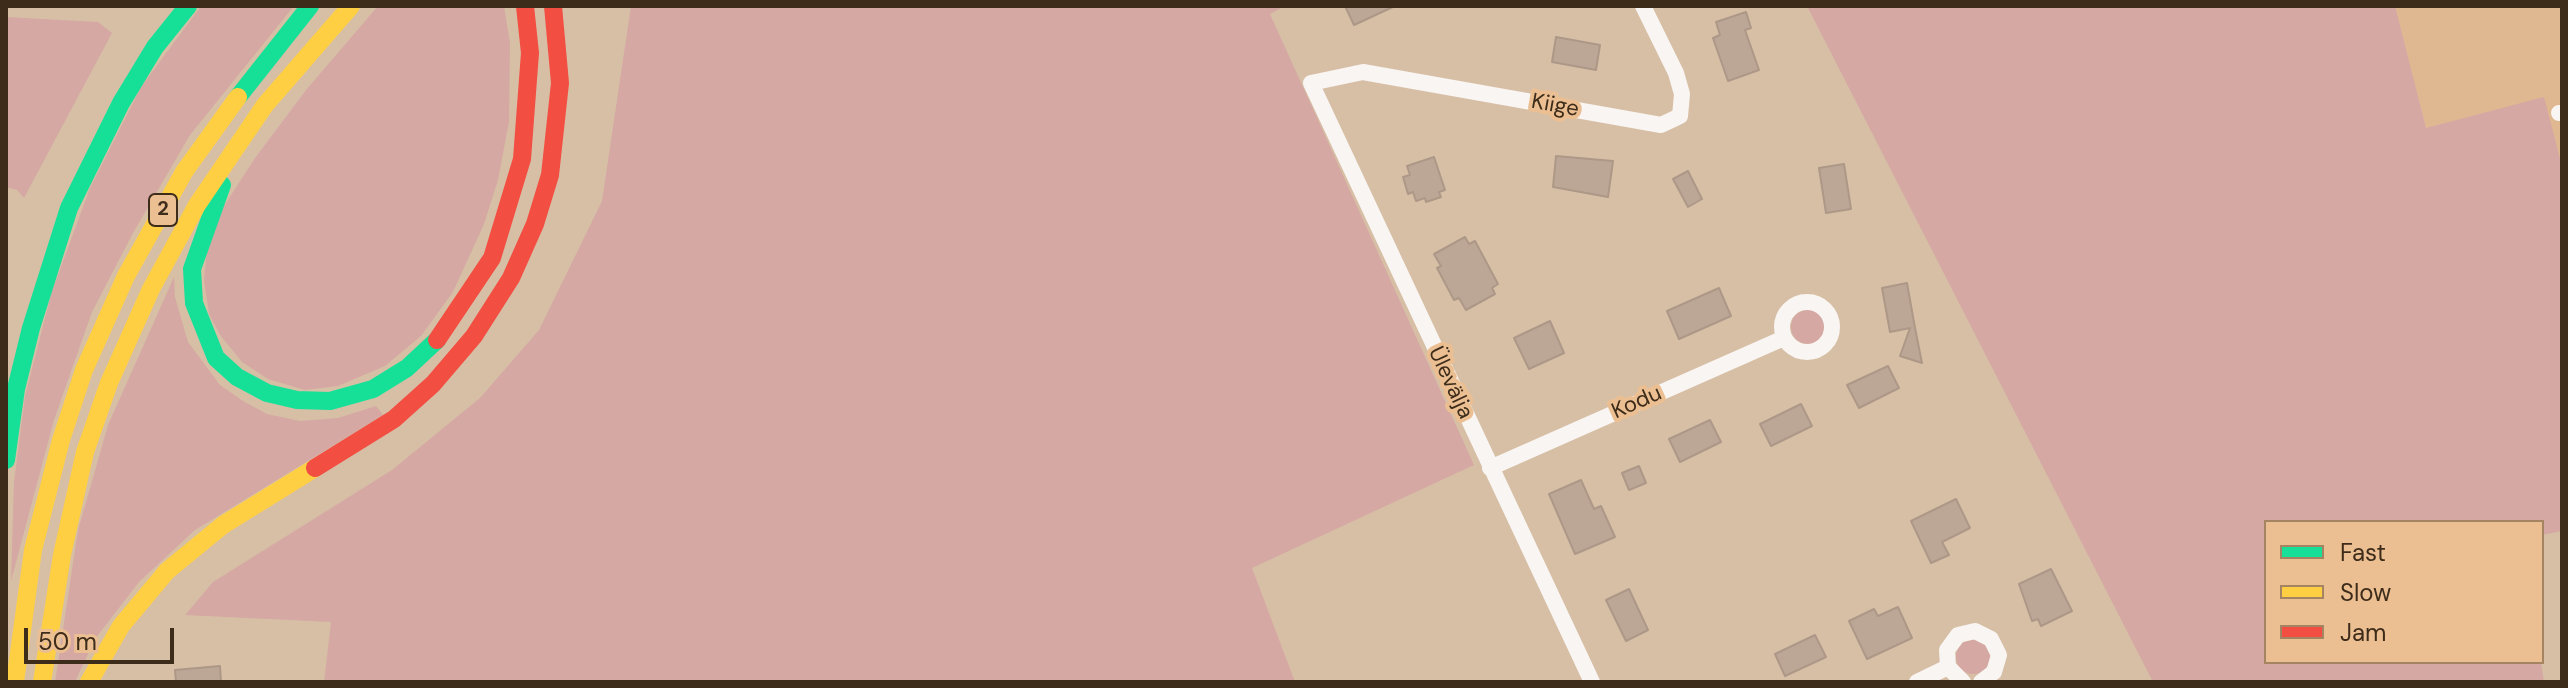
<!DOCTYPE html>
<html>
<head>
<meta charset="utf-8">
<style>
	body { margin:0 }
	#map { position:relative; width:2568px; height:688px; overflow:hidden; background:#d7bfa6; font-family:"DM Sans",sans-serif }
	canvas { display:block }
	.frame { position:absolute; inset:0; border:8px solid #3d2c1a; pointer-events:none }
	.legend { position:absolute; left:2264px; top:520px; width:280px; height:144px; box-sizing:border-box; background:#ebbf92; border:2px solid #a58462; margin:0; padding:10px 14px; list-style:none; font-size:24px; color:#3d2c1a }
	.legend li { display:flex; align-items:center; gap:16px; height:40px }
	.legend b { width:40px; border:2px solid #a58462 }
	.scale { position:absolute; left:24px; top:628px; width:150px; height:36px; box-sizing:border-box; border:4px solid #3d2c1a; border-top:0; padding-left:10px; font-size:24px; line-height:28px; white-space:nowrap; color:#3d2c1a; -webkit-text-stroke:6px #ebbf92; paint-order:stroke }
</style>
</head>
<body>
<div id="map">
<canvas width="2568" height="688"></canvas>
<div class="frame"></div>
<ul class="legend">
<li><b style="height:10px;background:#16e098"></b>Fast</li>
<li><b style="height:10px;background:#ffcf43"></b>Slow</li>
<li><b style="height:10px;background:#f24e42"></b>Jam</li>
</ul>
<div class="scale">50 m</div>
</div>
<script>
const ctx = document.querySelector('canvas').getContext('2d');
ctx.lineJoin = 'round';
function paint(path, color) { ctx.fillStyle = color; ctx.fill(path, 'evenodd'); }
const poly = rows => new Path2D(rows.map(r => 'M' + r).join(''));
function strokePath(path, color, width, dash) { ctx.strokeStyle = color; ctx.lineWidth = width; ctx.lineCap = dash ? 'butt' : 'round'; ctx.setLineDash(dash || []); ctx.stroke(path); }
function label(font, color, halo, rows, align = 'center') {
  ctx.font = font + ' "DM Sans",sans-serif'; ctx.lineWidth = 8; ctx.setLineDash([]); ctx.textBaseline = 'middle'; ctx.strokeStyle = halo; ctx.fillStyle = color; for (const [text, x, y, turn = 0] of rows) {
    ctx.save(); ctx.translate(x, y); ctx.rotate((+turn || 0) * Math.PI / 180); ctx.textAlign = isNaN(turn) ? turn : align; if (halo) ctx.strokeText(text, 0, 0); ctx.fillText(text, 0, 0); ctx.restore();
  }
}
paint(poly([
	[2395,6,2562,6,2562,166,2543,98,2426,128]
]), '#dfb891');
paint(poly([
	[201,6,294,6,190,135,133,233,92,312,54,420,11,581,14,482,25,396,52,291,90,188,141,87],
	[504,6,510,43,509,122,498,180,484,224,453,292,421,336,385,366,338,386,305,390,268,379,242,362,220,335,209,314,204,280,207,249,224,206,255,158,306,90,378,6],
	[631,6,1285,6,1270,14,1474,465,1252,568,1295,682,324,682,331,622,185,615,213,582,392,470,480,398,539,330,602,201],
	[1807,6,2395,6,2426,128,2544,97,2562,166,2562,531,2542,535,2542,522,2266,522,2266,662,2541,662,2544,682,2153,682],
	[6,17,98,22,112,33,24,198,17,190,6,187],
	[174,277,175,297,188,342,220,385,243,401,267,414,300,421,338,418,376,406,383,415,195,530,139,582,95,639,75,682,55,682,78,530,108,425],
	'1791 327a17 17 0 1 1 34 0a17 17 0 1 1-34 0Z',
	'1956 657a17 17 0 1 1 34 0a17 17 0 1 1-34 0Z'
]), '#d5a8a3');
const building = poly([
	[1345,6,1395,6,1354,25,1345,6],
	[1746,12,1751,28,1745,30,1759,70,1728,81,1713,38,1720,35,1716,22,1746,12],
	[1556,37,1600,45,1596,70,1552,62,1556,37],
	[1556,156,1613,161,1608,197,1553,187,1556,156],
	[1434,157,1445,190,1439,192,1441,197,1426,202,1425,198,1416,201,1413,192,1408,194,1403,177,1410,175,1407,166,1434,157],
	[1844,164,1851,209,1826,213,1819,168,1844,164],
	[1688,171,1702,199,1688,207,1673,179,1688,171],
	[1465,237,1469,244,1475,241,1498,284,1492,288,1495,294,1466,310,1459,298,1454,300,1437,268,1441,266,1434,254,1465,237],
	[1907,283,1915,328,1922,363,1900,356,1910,328,1890,332,1882,288,1907,283],
	[1719,288,1731,316,1679,339,1667,311,1719,288],
	[1550,321,1564,353,1529,369,1514,338,1550,321],
	[1888,366,1899,388,1859,408,1847,385,1888,366],
	[1801,404,1812,426,1771,446,1760,424,1801,404],
	[1710,420,1721,442,1680,462,1669,439,1710,420],
	[1639,466,1646,483,1629,490,1622,473,1639,466],
	[1581,480,1594,509,1601,506,1615,537,1575,554,1549,494,1581,480],
	[1956,499,1970,528,1942,542,1949,555,1931,563,1911,521,1956,499],
	[2051,569,2072,611,2041,626,2038,619,2032,621,2019,584,2051,569],
	[1629,589,1648,630,1626,641,1606,600,1629,589],
	[1898,607,1912,638,1867,659,1849,621,1874,609,1878,616,1898,607],
	[1815,635,1826,657,1785,676,1775,654,1815,635],
	[220,666,221,682,176,682,175,670,220,666]
]);
paint(building, '#bca797');
strokePath(building, '#ad9888', 2);
strokePath(poly([
	[2559,113,2562,113],
	'1782 327a25 25 0 1 1 50 0a25 25 0 1 1-50 0Z',
	[1490,468,1784,338],
	[1592,682,1311,83,1363,72,1661,125,1680,116,1682,94,1676,73,1643,6],
	[1917,682,1948,667],
	[1963,682,1948,667,1947,650,1958,635,1975,631,1991,639,1999,655,1994,672,1981,682]
]), '#f9f5f2', 16);
strokePath(poly([
	[238,97,310,6],
	[222,185,192,269,194,303,216,358,237,377,267,393,297,400,330,401,373,389,407,368,437,340],
	[6,460,16,389,31,328,69,208,121,103,155,47,188,6]
]), '#16e098', 18);
strokePath(poly([
	[15,682,33,550,61,440,84,370,126,276,184,172,238,97],
	[42,682,62,555,85,452,109,383,151,289,197,205,265,105,351,6],
	[89,682,121,626,167,571,223,525,315,468]
]), '#ffcf43', 18);
strokePath(poly([
	[437,340,492,258,522,159,530,53,525,6],
	[315,468,394,419,433,384,474,336,511,278,535,224,550,175,560,83,553,6]
]), '#f24e42', 18);
for (const [x, y, w] of [
	[163,210,28]
]) { const box = new Path2D(); box.roundRect(x - w / 2, y - 16, w, 32, 6); ctx.fillStyle = '#ebbf92'; ctx.fill(box); strokePath(box, '#3d2c1a', 2); }
label('bold 20px', '#3d2c1a', null, [
	["2",163,210]
]);
label('22px', '#3d2c1a', '#ebbf92', [
	["Kiige",1555,106,10],
	["Ülevälja",1450,383,65],
	["Kodu",1637,403,-24]
]);
</script>
</body>
</html>
